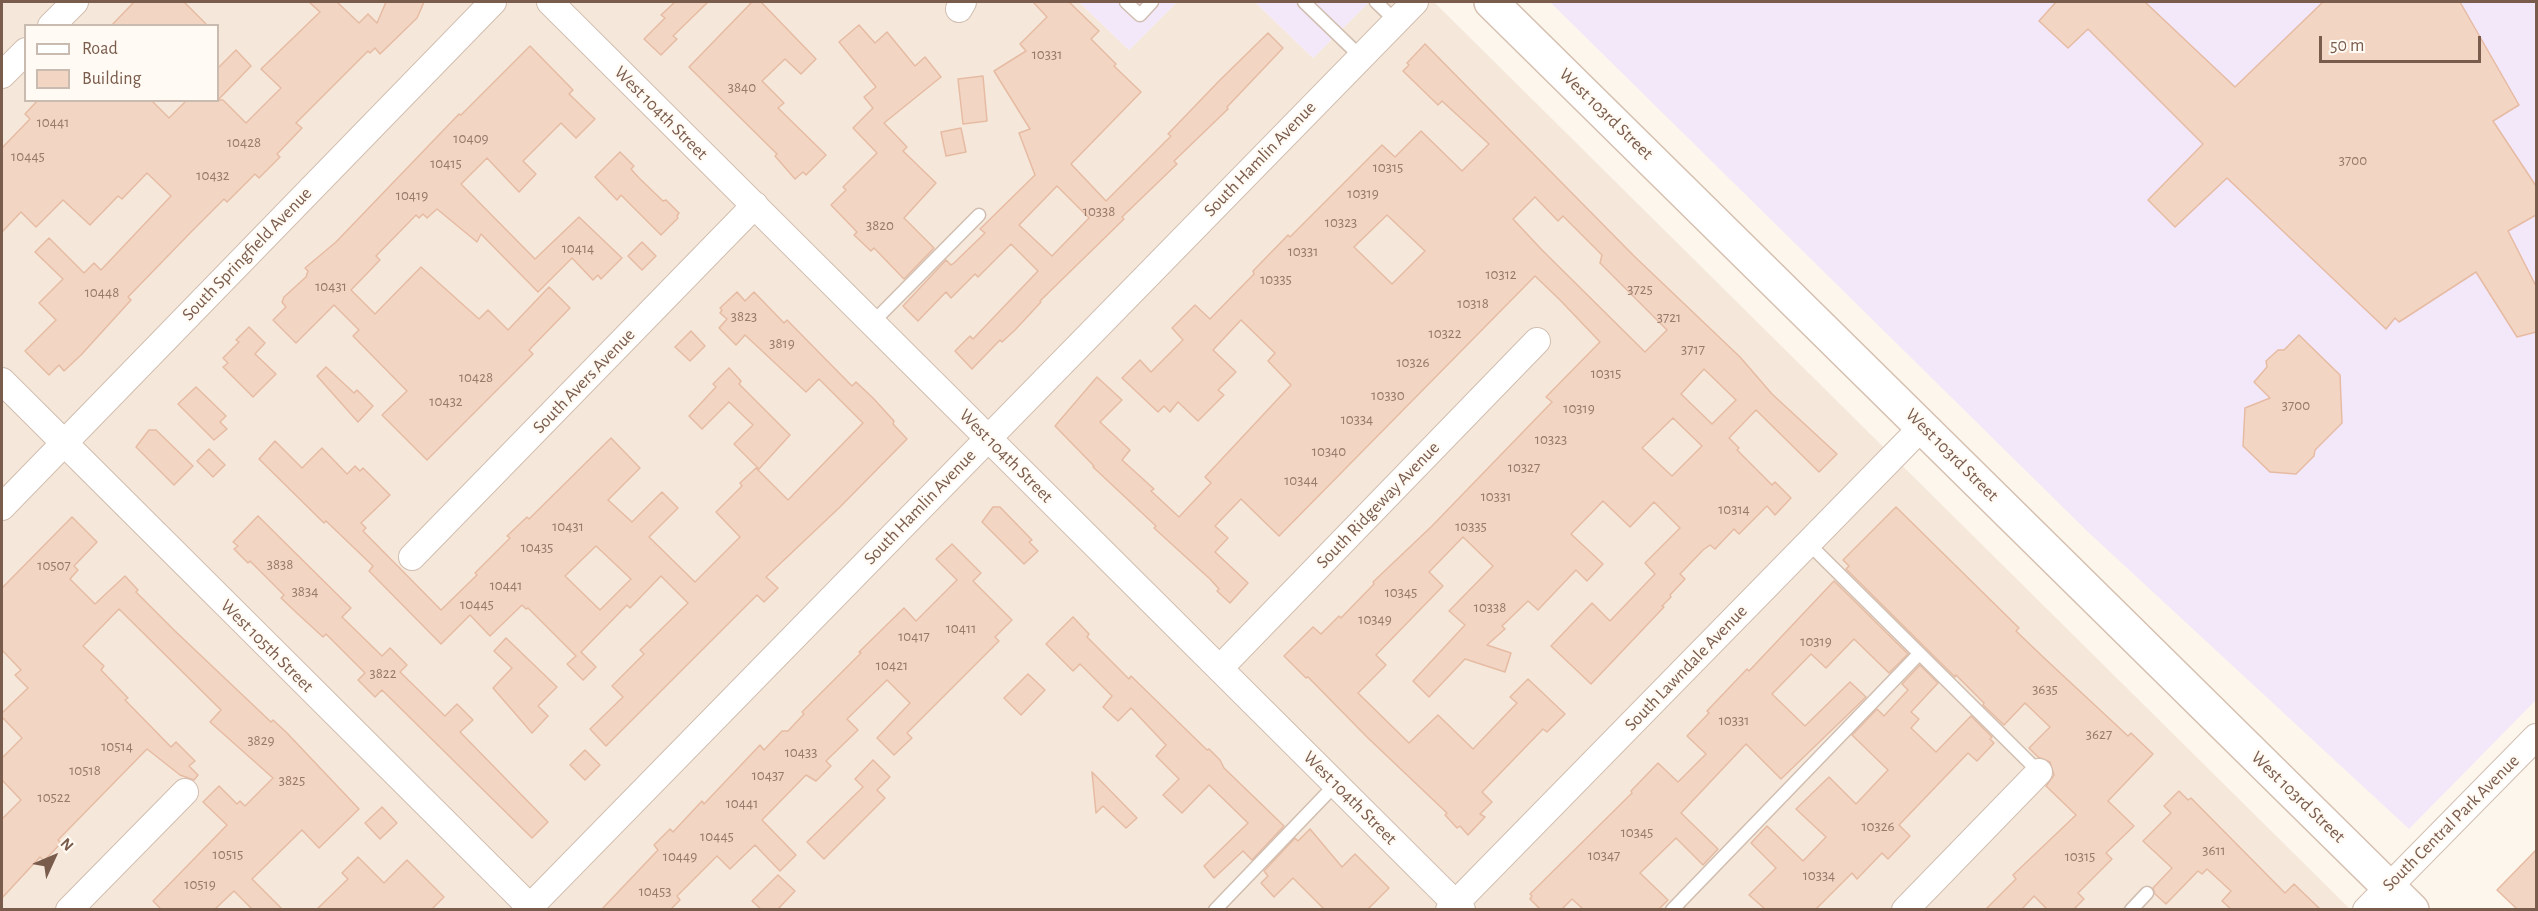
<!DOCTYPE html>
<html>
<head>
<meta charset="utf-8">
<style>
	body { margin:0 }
	#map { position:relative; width:2538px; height:911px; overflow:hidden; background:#fdf6ec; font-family:"Alegreya Sans",sans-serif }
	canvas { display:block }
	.frame { position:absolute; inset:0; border:3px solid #7a5c4d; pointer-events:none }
	.legend { position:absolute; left:24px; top:24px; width:195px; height:78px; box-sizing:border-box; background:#fffaf3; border:2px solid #cabbb1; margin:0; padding:8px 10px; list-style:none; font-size:18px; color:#7a5c4d }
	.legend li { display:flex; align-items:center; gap:12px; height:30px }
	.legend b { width:30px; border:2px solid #cabbb1 }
	.north { position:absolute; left:24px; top:827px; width:60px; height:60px; -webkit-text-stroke:4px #fffaf3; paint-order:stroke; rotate:46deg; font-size:16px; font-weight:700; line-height:24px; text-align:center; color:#7a5c4d }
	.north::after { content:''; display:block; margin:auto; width:21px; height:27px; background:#7a5c4d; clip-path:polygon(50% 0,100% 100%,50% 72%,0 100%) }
	.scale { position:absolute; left:2319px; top:36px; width:162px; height:27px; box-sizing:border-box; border:3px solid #7a5c4d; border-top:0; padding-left:8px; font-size:18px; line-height:21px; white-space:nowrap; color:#7a5c4d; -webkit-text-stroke:4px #fffaf3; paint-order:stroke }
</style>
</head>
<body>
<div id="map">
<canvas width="2538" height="911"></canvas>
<div class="frame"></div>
<ul class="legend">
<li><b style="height:8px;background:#fff"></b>Road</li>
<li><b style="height:16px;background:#f3d5c3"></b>Building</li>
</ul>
<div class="north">N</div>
<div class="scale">50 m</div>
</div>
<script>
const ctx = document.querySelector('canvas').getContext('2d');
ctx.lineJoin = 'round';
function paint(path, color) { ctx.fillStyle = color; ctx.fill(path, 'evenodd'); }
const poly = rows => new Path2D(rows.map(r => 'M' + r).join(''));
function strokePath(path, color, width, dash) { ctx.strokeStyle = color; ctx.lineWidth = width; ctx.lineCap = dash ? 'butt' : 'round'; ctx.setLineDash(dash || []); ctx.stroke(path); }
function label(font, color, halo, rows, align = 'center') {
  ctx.font = font + ' "Alegreya Sans",sans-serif'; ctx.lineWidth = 4.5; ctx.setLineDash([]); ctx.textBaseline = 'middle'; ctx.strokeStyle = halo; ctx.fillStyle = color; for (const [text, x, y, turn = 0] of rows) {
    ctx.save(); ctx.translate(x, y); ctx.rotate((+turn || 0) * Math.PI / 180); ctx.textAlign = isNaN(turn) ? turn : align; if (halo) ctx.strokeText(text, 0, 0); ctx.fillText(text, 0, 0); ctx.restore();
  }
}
paint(poly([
	[2,2,1079,2,1129,50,1177,2,1255,2,1313,58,1369,2,1434,2,2350,909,2,910],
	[26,26,218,26,218,100,26,100]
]), '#f5e8da');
paint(poly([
	[1079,2,1177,2,1129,50],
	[1255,2,1369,2,1313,58],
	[1550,2,2536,2,2536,700,2409,829,2087,531]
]), '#f3e8fa');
const building = poly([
	[134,2,184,2,208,26,111,26,134,2],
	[309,2,337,2,359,23,368,14,377,23,386,2,424,2,417,18,380,54,375,48,370,53,368,51,296,123,302,128,277,154,280,157,259,178,255,174,227,202,224,199,192,231,128,297,131,300,81,355,64,371,59,365,49,375,25,351,56,320,39,303,63,279,35,252,49,238,84,273,94,263,101,270,171,196,147,173,122,199,118,196,90,225,63,200,36,227,21,212,2,232,2,148,30,119,25,114,38,100,151,100,169,118,187,100,218,100,218,68,236,50,251,66,218,100,223,100,246,123,281,88,261,69,320,12,309,2],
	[675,2,708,2,673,36,677,39,661,55,644,39,665,18,661,15,675,2],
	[752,2,761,2,816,59,801,74,785,59,762,81,784,103,778,108,826,155,806,175,803,172,795,179,775,156,777,154,689,67,752,2],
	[1033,2,1069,2,1099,31,1091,39,1116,64,1114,66,1141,92,1071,164,1106,201,1171,136,1168,134,1219,81,1268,33,1283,48,1227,107,1228,109,1174,161,1177,164,1122,217,1124,219,1040,301,1041,302,1015,330,1002,342,1000,340,972,369,955,351,970,336,973,339,1038,271,1011,244,978,277,975,274,951,298,946,292,918,321,903,306,946,260,951,265,954,263,985,233,980,229,1035,175,1019,133,1030,129,994,71,1026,51,1020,44,1047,17,1033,2],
	[1057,186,1089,218,1052,256,1019,225,1057,186],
	[2056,2,2145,2,2235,87,2323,2,2460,2,2519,105,2493,121,2536,186,2536,215,2508,231,2536,286,2536,332,2517,337,2476,272,2399,322,2395,318,2386,329,2227,178,2175,227,2148,200,2203,144,2088,29,2068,48,2039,21,2056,2],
	[859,25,875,43,887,32,915,66,925,57,941,77,884,123,907,147,903,151,936,183,904,218,934,248,904,279,874,248,871,251,854,235,857,232,831,205,846,190,843,187,877,153,853,128,873,108,864,97,876,87,839,42,859,25],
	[1425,44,1634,256,1740,357,1772,394,1837,454,1819,472,1756,410,1729,438,1739,448,1737,450,1772,485,1775,482,1791,498,1775,515,1767,506,1739,534,1734,529,1715,549,1710,545,1703,550,1680,574,1685,579,1670,595,1671,597,1662,606,1664,607,1591,684,1551,646,1592,603,1610,621,1655,574,1645,563,1680,528,1654,502,1630,527,1603,501,1571,534,1603,564,1587,581,1576,570,1538,610,1528,601,1502,626,1505,629,1487,645,1511,653,1505,672,1465,659,1429,697,1413,681,1465,625,1449,611,1493,566,1463,537,1429,572,1443,586,1376,655,1386,665,1358,693,1409,743,1438,715,1473,749,1517,703,1510,697,1528,679,1565,714,1547,732,1543,729,1482,792,1492,802,1480,814,1485,817,1468,835,1460,826,1457,828,1445,815,1447,813,1368,738,1308,677,1306,678,1284,656,1313,627,1321,634,1339,616,1341,618,1374,584,1373,582,1432,526,1552,402,1546,397,1600,342,1560,300,1535,276,1279,536,1241,499,1215,526,1228,538,1215,552,1248,583,1230,603,1217,591,1219,589,1210,579,1154,528,1156,526,1093,467,1094,466,1055,426,1097,377,1122,400,1100,422,1130,450,1122,460,1154,489,1151,491,1179,517,1211,483,1205,477,1291,385,1268,361,1275,353,1241,320,1213,350,1236,372,1218,390,1224,395,1198,421,1178,402,1170,412,1164,406,1158,412,1122,378,1140,360,1151,372,1183,340,1172,328,1195,305,1210,319,1254,274,1253,271,1288,235,1290,237,1382,145,1395,157,1421,131,1462,171,1489,144,1442,101,1438,105,1403,71,1409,65,1407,63,1425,44],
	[1535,197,1558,221,1563,216,1602,255,1600,263,1667,330,1645,352,1542,250,1513,219,1535,197],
	[1387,215,1425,251,1392,284,1354,247,1387,215],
	[1704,369,1736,400,1712,424,1681,394,1704,369],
	[1673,418,1702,446,1672,476,1642,448,1673,418],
	[530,46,573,90,569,94,595,119,576,138,561,123,523,161,536,174,519,192,487,158,461,184,535,259,579,217,622,258,601,279,598,275,593,280,572,258,538,292,481,234,477,242,437,209,427,218,423,214,419,218,416,215,376,256,380,260,351,290,375,314,421,267,479,319,488,310,508,330,549,287,570,308,529,350,533,354,427,460,382,415,407,391,353,336,359,330,334,305,296,343,273,320,286,307,282,302,284,297,306,277,308,271,305,268,336,242,459,114,461,115,530,46],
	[983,76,987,121,963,124,958,79,983,76],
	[961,128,966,152,946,156,941,132,961,128],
	[620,152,634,166,631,169,639,178,663,201,666,200,679,213,677,216,678,218,661,235,621,195,617,200,595,177,620,152],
	[642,242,656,256,642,270,628,256,642,242],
	[737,292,745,301,754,292,784,323,787,320,852,386,856,382,873,398,894,421,893,424,907,439,840,507,766,577,778,588,764,602,757,595,606,746,590,729,623,697,612,686,644,654,640,650,688,603,661,576,630,608,627,605,581,652,596,667,583,680,567,664,576,656,528,608,526,609,522,605,490,636,470,615,441,644,369,571,373,566,326,521,324,523,259,459,275,441,302,468,322,448,347,474,355,466,360,471,363,468,390,495,361,523,366,528,363,531,441,610,477,575,475,573,510,538,507,536,527,517,529,519,611,438,640,468,608,500,632,522,662,492,678,508,649,537,695,582,740,537,716,512,742,486,740,483,756,468,788,500,863,423,819,379,806,392,745,335,736,345,719,328,727,319,720,313,722,310,720,308,737,292],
	[596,546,631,579,600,610,565,576,596,546],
	[249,327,265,343,255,354,276,374,253,397,223,367,228,363,223,358,239,342,236,340,249,327],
	[691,331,705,346,690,361,675,347,691,331],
	[2299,335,2340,375,2342,423,2315,450,2314,456,2296,474,2270,472,2243,446,2245,408,2270,398,2254,382,2267,367,2266,361,2278,350,2284,350,2299,335],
	[326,367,354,393,357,390,373,406,358,422,317,376,326,367],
	[729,368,741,381,739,384,790,435,759,469,734,444,753,425,729,402,702,429,689,416,716,387,713,384,729,368],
	[196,387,226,416,220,422,227,429,214,440,178,404,196,387],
	[149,430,156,430,193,466,174,485,136,447,149,430],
	[209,449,225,465,213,477,197,461,209,449],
	[993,507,1000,507,1032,540,1029,542,1038,551,1024,564,982,522,993,507],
	[1896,507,2019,628,2016,631,2042,656,2128,736,2131,733,2153,754,2108,801,2134,826,2106,853,2112,859,2078,893,2084,899,2074,909,2047,909,2034,896,2022,909,1986,909,2016,879,2013,875,2076,815,2046,786,2054,775,2050,762,2038,757,2029,748,2050,727,2025,703,2004,725,1983,705,1984,703,1956,675,1955,677,1846,569,1849,566,1843,560,1896,507],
	[258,516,351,608,342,617,382,656,390,648,407,665,400,672,445,716,457,704,473,720,460,732,548,822,532,838,382,690,375,697,358,680,365,673,326,634,323,637,299,615,281,598,284,595,250,561,248,563,234,549,238,546,233,542,258,516],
	[72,517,97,542,74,566,78,570,70,579,95,604,125,576,138,590,136,592,175,631,271,722,273,720,286,732,359,809,319,848,302,830,252,879,282,909,252,909,234,891,215,909,161,909,153,901,227,825,203,802,219,786,237,804,240,801,245,806,273,778,210,722,221,710,119,609,83,646,104,666,101,670,128,698,125,700,171,747,176,742,195,761,189,766,198,775,194,780,180,775,147,749,58,840,61,843,44,861,40,857,2,898,2,819,21,800,2,780,2,758,22,738,2,717,2,713,28,688,15,675,21,670,2,650,2,588,72,517],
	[952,544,981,573,973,581,1012,620,995,637,999,641,907,733,912,738,894,755,877,738,910,703,887,680,847,719,858,730,826,761,831,766,816,781,806,775,762,820,796,855,780,871,755,845,730,869,717,856,677,896,680,900,671,909,602,909,658,850,654,845,670,829,673,832,702,801,704,804,760,745,764,750,782,731,788,731,804,714,802,712,861,653,859,652,904,608,916,621,957,580,936,559,952,544],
	[1834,581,1908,654,1889,673,1854,639,1826,668,1811,654,1772,694,1805,726,1850,682,1866,697,1781,779,1746,744,1681,813,1718,849,1703,865,1676,838,1640,873,1668,900,1659,909,1583,909,1572,899,1562,909,1540,909,1530,899,1532,896,1530,894,1632,793,1631,791,1658,763,1678,782,1706,754,1687,736,1709,713,1707,711,1747,669,1749,671,1834,581],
	[1073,617,1089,634,1087,637,1129,679,1131,676,1207,750,1209,749,1220,760,1224,768,1284,826,1252,860,1243,851,1214,878,1204,866,1248,823,1209,785,1182,813,1163,795,1179,779,1156,756,1166,745,1131,708,1118,721,1103,707,1112,696,1080,664,1073,671,1046,644,1073,617],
	[506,638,557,687,538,706,548,716,532,733,493,688,512,668,494,651,506,638],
	[1920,665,1938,683,1911,712,1919,719,1911,728,1936,752,1971,716,1992,737,1990,739,1994,743,1977,761,1968,753,1899,825,1910,836,1888,859,1882,853,1857,879,1852,873,1816,909,1765,909,1749,895,1776,868,1751,843,1767,826,1803,861,1826,837,1796,809,1829,777,1856,804,1888,770,1852,735,1877,709,1884,716,1908,690,1902,684,1920,665],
	[1028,674,1045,690,1021,715,1004,698,1028,674],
	[585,750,600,765,585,780,570,765,585,750],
	[873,760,890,777,877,790,885,798,824,859,807,842,863,787,855,779,873,760],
	[1092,772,1137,818,1126,828,1103,806,1096,813,1092,772],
	[2179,791,2188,800,2191,798,2285,893,2294,884,2320,909,2231,909,2222,901,2231,891,2207,869,2202,874,2198,871,2166,904,2155,894,2153,888,2172,868,2143,841,2171,813,2164,806,2179,791],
	[382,807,397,823,380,839,365,823,382,807],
	[1310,829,1342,867,1355,854,1389,888,1368,909,1324,909,1293,878,1274,897,1261,883,1268,876,1264,871,1295,838,1298,841,1310,829],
	[2536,850,2536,909,2517,909,2497,890,2536,850],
	[358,857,384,883,407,860,444,897,432,909,317,909,348,879,342,873,358,857],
	[778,875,795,891,778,909,761,909,752,901,778,875]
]);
paint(building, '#f3d5c3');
strokePath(building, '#e6bba3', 1.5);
const lane = poly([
	[1126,2,1140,15,1152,2],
	[1304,2,1361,57],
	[1376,2,1396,21],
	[872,323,979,215],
	[1808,543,2039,772],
	[1215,910,1336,784],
	[1672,910,1919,654],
	[2131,910,2147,893]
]);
const street = poly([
	[550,2,1462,910],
	[959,9,963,2],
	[51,26,75,2],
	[2,75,26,51],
	[2,381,533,910],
	[2,507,493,2],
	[412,557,755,205],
	[1220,668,1537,341],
	[69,910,185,792],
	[527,910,1415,2],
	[1449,910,1923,426],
	[1905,910,2039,772],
	[2366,910,2536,737]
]);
const secondary = poly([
	[1491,2,2412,910]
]);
strokePath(lane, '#d1beb0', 15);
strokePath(street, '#d1beb0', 28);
strokePath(secondary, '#d6c0b0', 36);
strokePath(lane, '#fff', 12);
strokePath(street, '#fff', 26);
strokePath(secondary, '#fff', 33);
label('15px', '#987a6a', null, [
	["10331",1047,54],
	["3840",742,87],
	["10441",53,122],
	["10409",471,138],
	["10428",244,142],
	["10445",28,156],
	["3700",2353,160],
	["10415",446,163],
	["10315",1388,167],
	["10432",213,175],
	["10319",1363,193],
	["10419",412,195],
	["10338",1099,211],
	["10323",1341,222],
	["3820",880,225],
	["10414",578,248],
	["10331",1303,251],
	["10312",1501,274],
	["10335",1276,279],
	["10431",331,286],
	["3725",1640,289],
	["10448",102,292],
	["10318",1473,303],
	["3823",744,316],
	["3721",1669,317],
	["10322",1445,333],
	["3819",782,343],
	["3717",1693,349],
	["10326",1413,362],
	["10315",1606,373],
	["10428",476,377],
	["10330",1388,395],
	["10432",446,401],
	["3700",2296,405],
	["10319",1579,408],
	["10334",1357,419],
	["10323",1551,439],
	["10340",1329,451],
	["10327",1524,467],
	["10344",1301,480],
	["10331",1496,496],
	["10314",1734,509],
	["10431",568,526],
	["10335",1471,526],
	["10435",537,547],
	["3838",280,564],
	["10507",54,565],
	["10441",506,585],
	["3834",305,591],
	["10345",1401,592],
	["10445",477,604],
	["10338",1490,607],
	["10349",1375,619],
	["10411",961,628],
	["10417",914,636],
	["10319",1816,641],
	["10421",892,665],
	["3822",383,673],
	["3635",2045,689],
	["10331",1734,720],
	["3627",2099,734],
	["3829",261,740],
	["10514",117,746],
	["10433",801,752],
	["10518",85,770],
	["10437",768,775],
	["3825",292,780],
	["10522",54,797],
	["10441",742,803],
	["10326",1878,826],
	["10345",1637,832],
	["10445",717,836],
	["3611",2214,850],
	["10515",228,854],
	["10347",1604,855],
	["10449",680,856],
	["10315",2080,856],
	["10334",1819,875],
	["10519",200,884],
	["10453",655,891]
]);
label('18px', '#7a5c4d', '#fffaf3', [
	["West 104th Street",661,113,45],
	["West 103rd Street",1606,114,44],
	["South Hamlin Avenue",1260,159,-46],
	["South Springfield Avenue",247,254,-46],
	["South Avers Avenue",584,381,-46],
	["West 103rd Street",1952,455,45],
	["West 104th Street",1006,456,45],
	["South Ridgeway Avenue",1378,505,-46],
	["South Hamlin Avenue",920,507,-46],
	["West 105th Street",267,646,45],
	["South Lawndale Avenue",1686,668,-46],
	["West 103rd Street",2298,797,44],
	["West 104th Street",1350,798,45],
	["South Central Park Avenue",2451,823,-45]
]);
</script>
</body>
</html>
